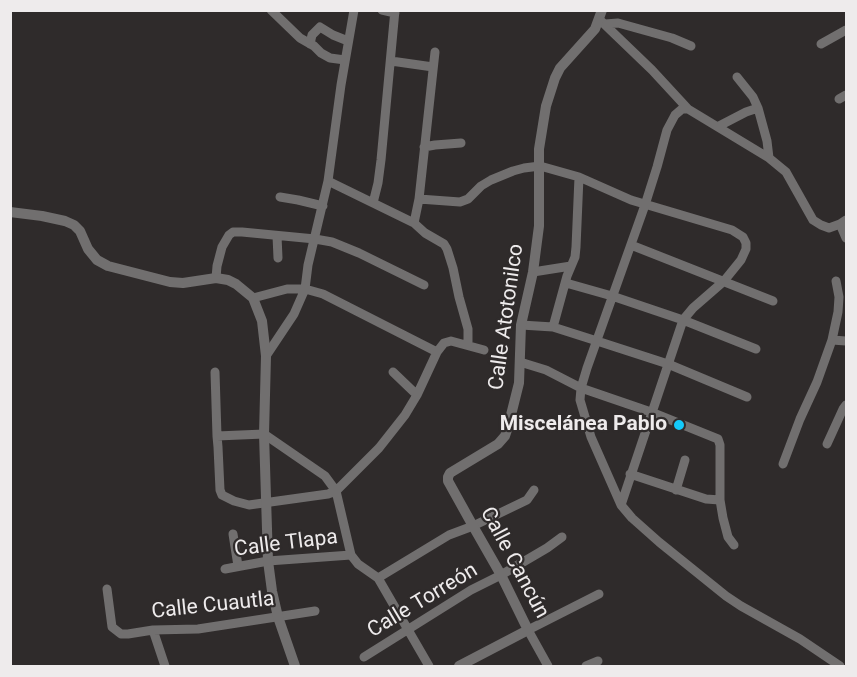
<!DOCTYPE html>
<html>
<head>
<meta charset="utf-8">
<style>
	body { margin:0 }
	#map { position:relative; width:857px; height:677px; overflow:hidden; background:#2f2b2b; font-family:Roboto,sans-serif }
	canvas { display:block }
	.frame { position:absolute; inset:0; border:12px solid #eeebec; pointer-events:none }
</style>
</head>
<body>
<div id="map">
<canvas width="857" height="677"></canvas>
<div class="frame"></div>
</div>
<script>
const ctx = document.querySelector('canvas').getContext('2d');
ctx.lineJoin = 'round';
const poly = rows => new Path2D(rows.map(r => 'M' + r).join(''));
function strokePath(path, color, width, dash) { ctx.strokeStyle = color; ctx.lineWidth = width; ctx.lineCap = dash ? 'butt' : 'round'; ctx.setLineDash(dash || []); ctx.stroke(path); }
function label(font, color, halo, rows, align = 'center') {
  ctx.font = font + ' Roboto,sans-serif'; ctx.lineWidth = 4.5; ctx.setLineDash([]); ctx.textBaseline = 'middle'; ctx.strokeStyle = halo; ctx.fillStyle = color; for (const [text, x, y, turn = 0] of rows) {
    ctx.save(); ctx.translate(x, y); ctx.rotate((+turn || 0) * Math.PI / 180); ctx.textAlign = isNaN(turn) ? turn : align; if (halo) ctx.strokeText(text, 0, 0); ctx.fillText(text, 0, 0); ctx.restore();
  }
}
strokePath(poly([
	[271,10,300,38,314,46,321,53,330,58,345,60],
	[382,10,395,13],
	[600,20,652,70,688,109,769,158,786,172,813,220,821,225,829,228,840,224,846,220],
	[605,24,618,23,672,38,691,46],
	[310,44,312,35,320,27,333,35,348,41],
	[821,44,846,30],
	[391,61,433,67],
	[737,77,753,97,758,108,767,141,769,158],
	[839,99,846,95],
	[688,109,682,109,675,115,667,130,657,167,645,205,587,368,581,388,580,400,591,437,621,505,632,518,659,542,726,596,741,606,800,639,840,666],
	[719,126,746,112,758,108],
	[424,147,435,145,461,143],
	[328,181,414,223,425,233,444,244,447,249,453,268,459,297,468,329,468,345],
	[280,197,298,200,323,206],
	[419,199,460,202,468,199,481,186,491,180,513,171,524,168,540,166,579,177,631,200,732,230,743,237,746,243,746,249,741,260,724,281,693,308,683,320,621,505],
	[373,203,378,183,381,160,395,10],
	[414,223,419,199,435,52],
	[840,224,846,238],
	[277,236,278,258],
	[631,245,773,301],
	[533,272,571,266],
	[216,278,217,266,222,247,229,235,233,232,242,232,315,239,332,242,359,253,424,285],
	[566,283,612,296,683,320,756,349],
	[253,298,287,289,305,289,323,294,437,352],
	[521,325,553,327,597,341,668,364,747,397],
	[553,327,567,276,575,257,576,247,579,177],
	[832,340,846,341],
	[266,356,294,314,305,289,308,265,328,181,341,85,354,10],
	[520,362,546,370,581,388,651,412,718,439,720,445,720,500,723,518,728,537,734,545],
	[215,372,217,436,218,447,220,490,222,495,234,501,249,505,328,494,336,491,379,448,405,415,417,395,437,352,444,343,451,341,484,350],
	[393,372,417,395],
	[217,436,264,434,325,476,336,491,351,555,358,564,378,578,429,666],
	[827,444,843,409,846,405],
	[783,464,800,419,817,382,832,340,838,312,839,297,836,281],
	[630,474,706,499,720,500],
	[676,490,685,460],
	[233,534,238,566],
	[225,569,268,561,351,555],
	[378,578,449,535,473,526,527,500,534,490],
	[107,589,112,627,121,634,128,634,153,630,198,629,315,611],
	[153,630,165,666],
	[364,657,471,590,501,575,547,548,562,537],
	[548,666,528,630,599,594],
	[586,666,598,661]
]), '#716f6f', 9);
strokePath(poly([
	[10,212,42,216,65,221,74,225,80,231,88,249,97,260,108,266,170,282,183,283,216,278,228,280,236,284,253,298,262,321,266,356,264,434,268,561,272,591,278,617,295,666],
	[459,666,528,630,501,575,473,526,448,481,448,477,450,473,498,444,505,436,508,427,519,383,521,325,533,272,539,226,539,149,546,106,555,78,560,68,595,29,602,10]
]), '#716f6f', 10);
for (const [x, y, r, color] of [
	[679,425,6,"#13cafb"]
]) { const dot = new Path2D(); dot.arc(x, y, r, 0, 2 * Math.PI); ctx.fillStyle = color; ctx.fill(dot); strokePath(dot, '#2f2b2b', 2); }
label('21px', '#eeebec', '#2f2b2b', [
	["Calle Atotonilco",507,317,-82],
	["Calle Tlapa",286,544,-7],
	["Calle Cancún",514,563,62],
	["Calle Torreón",423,601,-31],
	["Calle Cuautla",213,606,-6]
]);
label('bold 21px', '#eeebec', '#2f2b2b', [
	["Miscelánea Pablo",667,425]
], 'right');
</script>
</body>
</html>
